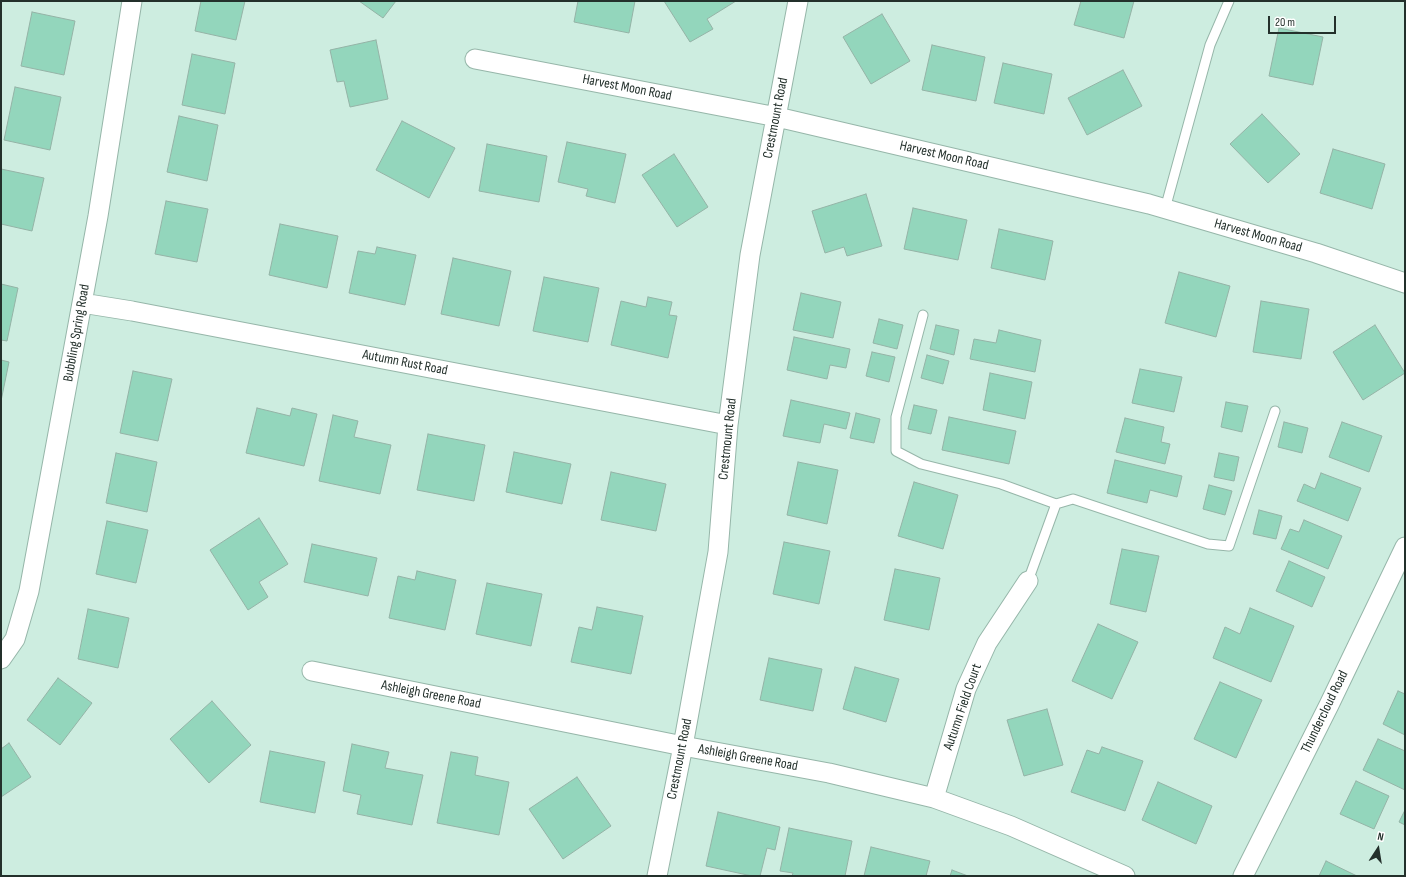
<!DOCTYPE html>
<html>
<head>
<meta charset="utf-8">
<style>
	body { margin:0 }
	#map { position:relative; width:1406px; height:877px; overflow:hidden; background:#cdede0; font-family:"Sofia Sans Condensed",sans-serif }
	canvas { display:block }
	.frame { position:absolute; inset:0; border:2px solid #23302b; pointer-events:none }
	.north { position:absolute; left:1358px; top:829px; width:40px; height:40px; -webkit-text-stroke:3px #fff; paint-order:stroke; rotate:12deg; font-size:11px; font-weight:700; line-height:16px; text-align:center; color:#23302b }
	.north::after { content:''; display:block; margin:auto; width:14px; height:18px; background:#23302b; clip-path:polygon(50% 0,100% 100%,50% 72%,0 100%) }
	.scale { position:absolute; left:1268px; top:16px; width:68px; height:18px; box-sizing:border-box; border:2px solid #23302b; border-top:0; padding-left:5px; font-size:12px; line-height:14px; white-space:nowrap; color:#23302b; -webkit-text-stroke:3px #fff; paint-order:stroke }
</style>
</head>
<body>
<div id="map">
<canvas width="1406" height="877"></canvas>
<div class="frame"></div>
<div class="north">N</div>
<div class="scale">20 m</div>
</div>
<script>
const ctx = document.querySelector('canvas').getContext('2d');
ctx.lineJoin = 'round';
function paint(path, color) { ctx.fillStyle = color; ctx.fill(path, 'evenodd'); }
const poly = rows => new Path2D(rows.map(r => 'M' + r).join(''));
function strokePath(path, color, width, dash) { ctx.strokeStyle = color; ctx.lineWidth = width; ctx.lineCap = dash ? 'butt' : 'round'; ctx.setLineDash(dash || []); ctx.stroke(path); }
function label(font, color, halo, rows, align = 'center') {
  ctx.font = font + ' "Sofia Sans Condensed",sans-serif'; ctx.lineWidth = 3; ctx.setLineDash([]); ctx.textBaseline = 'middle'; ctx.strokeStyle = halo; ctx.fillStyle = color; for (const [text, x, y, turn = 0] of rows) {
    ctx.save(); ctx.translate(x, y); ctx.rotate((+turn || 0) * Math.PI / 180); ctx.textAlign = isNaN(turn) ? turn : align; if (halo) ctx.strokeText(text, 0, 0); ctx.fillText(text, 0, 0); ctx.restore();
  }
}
const building = poly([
	[201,1,245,1,236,40,195,31,201,1],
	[359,1,396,1,383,18,359,1],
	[578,1,635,1,629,33,574,22,578,1],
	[664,1,736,1,707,19,713,29,690,42,664,1],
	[1081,1,1134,1,1124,38,1074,25,1081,1],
	[32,12,75,21,64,75,21,66,32,12],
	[882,14,910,61,871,84,843,37,882,14],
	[1279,28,1323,37,1313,85,1269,76,1279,28],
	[376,40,388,99,350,107,344,81,337,82,330,50,376,40],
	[932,45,985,57,976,101,922,90,932,45],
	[192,54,235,63,225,114,182,105,192,54],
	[1003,63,1052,74,1044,114,994,103,1003,63],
	[1123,70,1142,106,1087,135,1068,98,1123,70],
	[15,87,61,97,50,150,4,140,15,87],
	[1262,114,1300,154,1268,183,1230,144,1262,114],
	[179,116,218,125,207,181,167,172,179,116],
	[402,121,455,148,429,198,376,170,402,121],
	[567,142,626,154,615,203,586,196,588,189,558,182,567,142],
	[487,144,547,156,539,202,479,191,487,144],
	[1333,149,1385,164,1372,209,1320,193,1333,149],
	[674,154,708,207,677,227,642,175,674,154],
	[1,169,44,178,32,231,1,224,1,169],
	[866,194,882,246,847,256,844,247,825,253,812,211,866,194],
	[166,201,208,209,197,262,155,254,166,201],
	[913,208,967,220,958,260,904,249,913,208],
	[280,224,338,236,327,288,269,275,280,224],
	[999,229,1053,241,1045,280,991,268,999,229],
	[377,247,416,255,405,305,349,293,358,251,375,254,377,247],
	[453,258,511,271,499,326,441,314,453,258],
	[1179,272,1230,286,1216,337,1165,323,1179,272],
	[544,277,599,288,588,342,533,331,544,277],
	[1,284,18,288,7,341,1,340,1,284],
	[801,293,841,302,833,338,793,330,801,293],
	[648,297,672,302,669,315,677,316,668,358,611,345,621,301,646,307,648,297],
	[1261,301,1309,309,1301,359,1253,352,1261,301],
	[879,319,903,325,897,349,873,343,879,319],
	[936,325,959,330,954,355,930,349,936,325],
	[1375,325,1405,373,1363,400,1333,352,1375,325],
	[999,330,1041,340,1035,372,970,359,974,339,996,343,999,330],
	[794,337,850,349,846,368,830,365,827,379,787,370,794,337],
	[872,352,895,357,889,382,866,376,872,352],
	[927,355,949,361,943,384,921,378,927,355],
	[1,360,9,362,1,401,1,360],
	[1140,369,1182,377,1174,412,1132,403,1140,369],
	[133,371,172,379,158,441,120,433,133,371],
	[990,373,1032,382,1025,419,983,410,990,373],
	[791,400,850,413,846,429,824,424,820,443,783,436,791,400],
	[1226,402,1248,406,1242,432,1221,427,1226,402],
	[914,405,937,410,931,434,908,429,914,405],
	[257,408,290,416,292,408,317,414,304,466,246,453,257,408],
	[856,413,880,419,874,443,850,438,856,413],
	[333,415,358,421,354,437,391,445,380,494,319,481,333,415],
	[949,417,1016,431,1009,464,942,450,949,417],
	[1125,418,1164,427,1161,442,1170,444,1165,464,1116,452,1125,418],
	[1284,422,1308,428,1302,453,1278,447,1284,422],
	[1342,422,1382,436,1369,472,1329,457,1342,422],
	[428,434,485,445,474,501,417,490,428,434],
	[514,452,571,464,562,504,506,492,514,452],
	[116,453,157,462,147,512,106,503,116,453],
	[1219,453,1239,457,1234,481,1214,477,1219,453],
	[1115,460,1182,476,1177,497,1150,490,1147,503,1107,493,1115,460],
	[798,462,838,470,827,524,787,515,798,462],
	[611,472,666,484,656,531,601,520,611,472],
	[1321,473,1361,488,1348,521,1297,501,1304,484,1315,489,1321,473],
	[914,482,958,495,943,549,898,536,914,482],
	[1209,485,1232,491,1225,515,1203,509,1209,485],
	[1259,510,1282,516,1276,539,1253,534,1259,510],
	[259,518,288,564,259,582,268,597,248,610,210,550,259,518],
	[1304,520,1342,536,1328,569,1281,549,1290,529,1299,532,1304,520],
	[107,521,148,530,136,583,96,574,107,521],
	[784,542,830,551,819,604,773,594,784,542],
	[312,544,377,558,368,596,304,582,312,544],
	[1122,549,1159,556,1146,612,1110,604,1122,549],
	[1289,561,1325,577,1312,607,1276,591,1289,561],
	[895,569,940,578,929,630,884,620,895,569],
	[417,571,456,580,445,630,389,618,398,576,415,580,417,571],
	[487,583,542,594,531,646,476,634,487,583],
	[597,607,643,616,631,674,571,662,579,627,592,630,597,607],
	[1250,608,1294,626,1271,682,1213,658,1225,627,1240,634,1250,608],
	[88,609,129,618,118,668,78,659,88,609],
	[1098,624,1138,642,1112,699,1072,681,1098,624],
	[769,658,822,669,813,711,760,700,769,658],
	[855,667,899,679,886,722,843,709,855,667],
	[58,678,92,703,60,745,27,720,58,678],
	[1220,682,1262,700,1236,758,1194,739,1220,682],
	[1398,691,1405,694,1405,735,1383,724,1398,691],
	[212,701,251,745,209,783,170,739,212,701],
	[1047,709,1063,765,1024,776,1007,720,1047,709],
	[1378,739,1405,751,1405,790,1363,770,1378,739],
	[9,743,31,777,1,797,1,749,9,743],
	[352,744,389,752,385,768,423,775,412,825,357,814,361,795,343,791,352,744],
	[1102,747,1143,761,1125,811,1071,792,1087,750,1099,754,1102,747],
	[270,751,325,762,315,813,260,802,270,751],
	[451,752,478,757,475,775,509,782,499,835,437,823,451,752],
	[577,777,611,826,563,859,529,809,577,777],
	[1356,781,1389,796,1374,829,1340,814,1356,781],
	[1158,782,1212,806,1196,844,1142,820,1158,782],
	[1405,810,1405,825,1399,822,1405,810],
	[718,812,780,827,775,850,767,848,760,876,752,876,706,866,718,812],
	[789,828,852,841,845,876,792,876,793,873,780,871,789,828],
	[871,847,930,861,926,876,864,876,871,847],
	[1326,861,1357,876,1319,876,1326,861],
	[952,870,968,876,950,876,952,870]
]);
paint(building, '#93d6bc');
strokePath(building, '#94b3a6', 1);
const service = poly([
	[1165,209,1210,45,1229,1],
	[923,315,896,417,896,451,921,464,1001,484,1056,504],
	[1028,581,1056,504,1073,499,1208,544,1229,546,1275,411]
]);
const minor = poly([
	[475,59,777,117,1149,204,1316,253,1405,283],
	[82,303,132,311,728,425],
	[1,659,15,639,29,591,98,216,132,1],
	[312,671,683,746,829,773,934,798,1011,826,1125,876],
	[934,798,966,689,987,643,1028,581],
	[657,876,683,746,718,552,728,425,750,255,798,1],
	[1243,876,1329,705,1405,547]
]);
strokePath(service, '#96b6a9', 11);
strokePath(minor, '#96b6a9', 21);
strokePath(service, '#fff', 9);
strokePath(minor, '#fff', 19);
label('14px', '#23302b', '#fff', [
	["Harvest Moon Road",627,88,11],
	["Crestmount Road",776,118,-79],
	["Harvest Moon Road",944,156,13],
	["Harvest Moon Road",1258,236,16],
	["Bubbling Spring Road",77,333,-80],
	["Autumn Rust Road",405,363,11],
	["Crestmount Road",728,439,-84],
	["Ashleigh Greene Road",431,695,11],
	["Autumn Field Court",963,707,-71],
	["Thundercloud Road",1325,712,-64],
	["Ashleigh Greene Road",748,758,10],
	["Crestmount Road",680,759,-79]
]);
</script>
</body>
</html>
